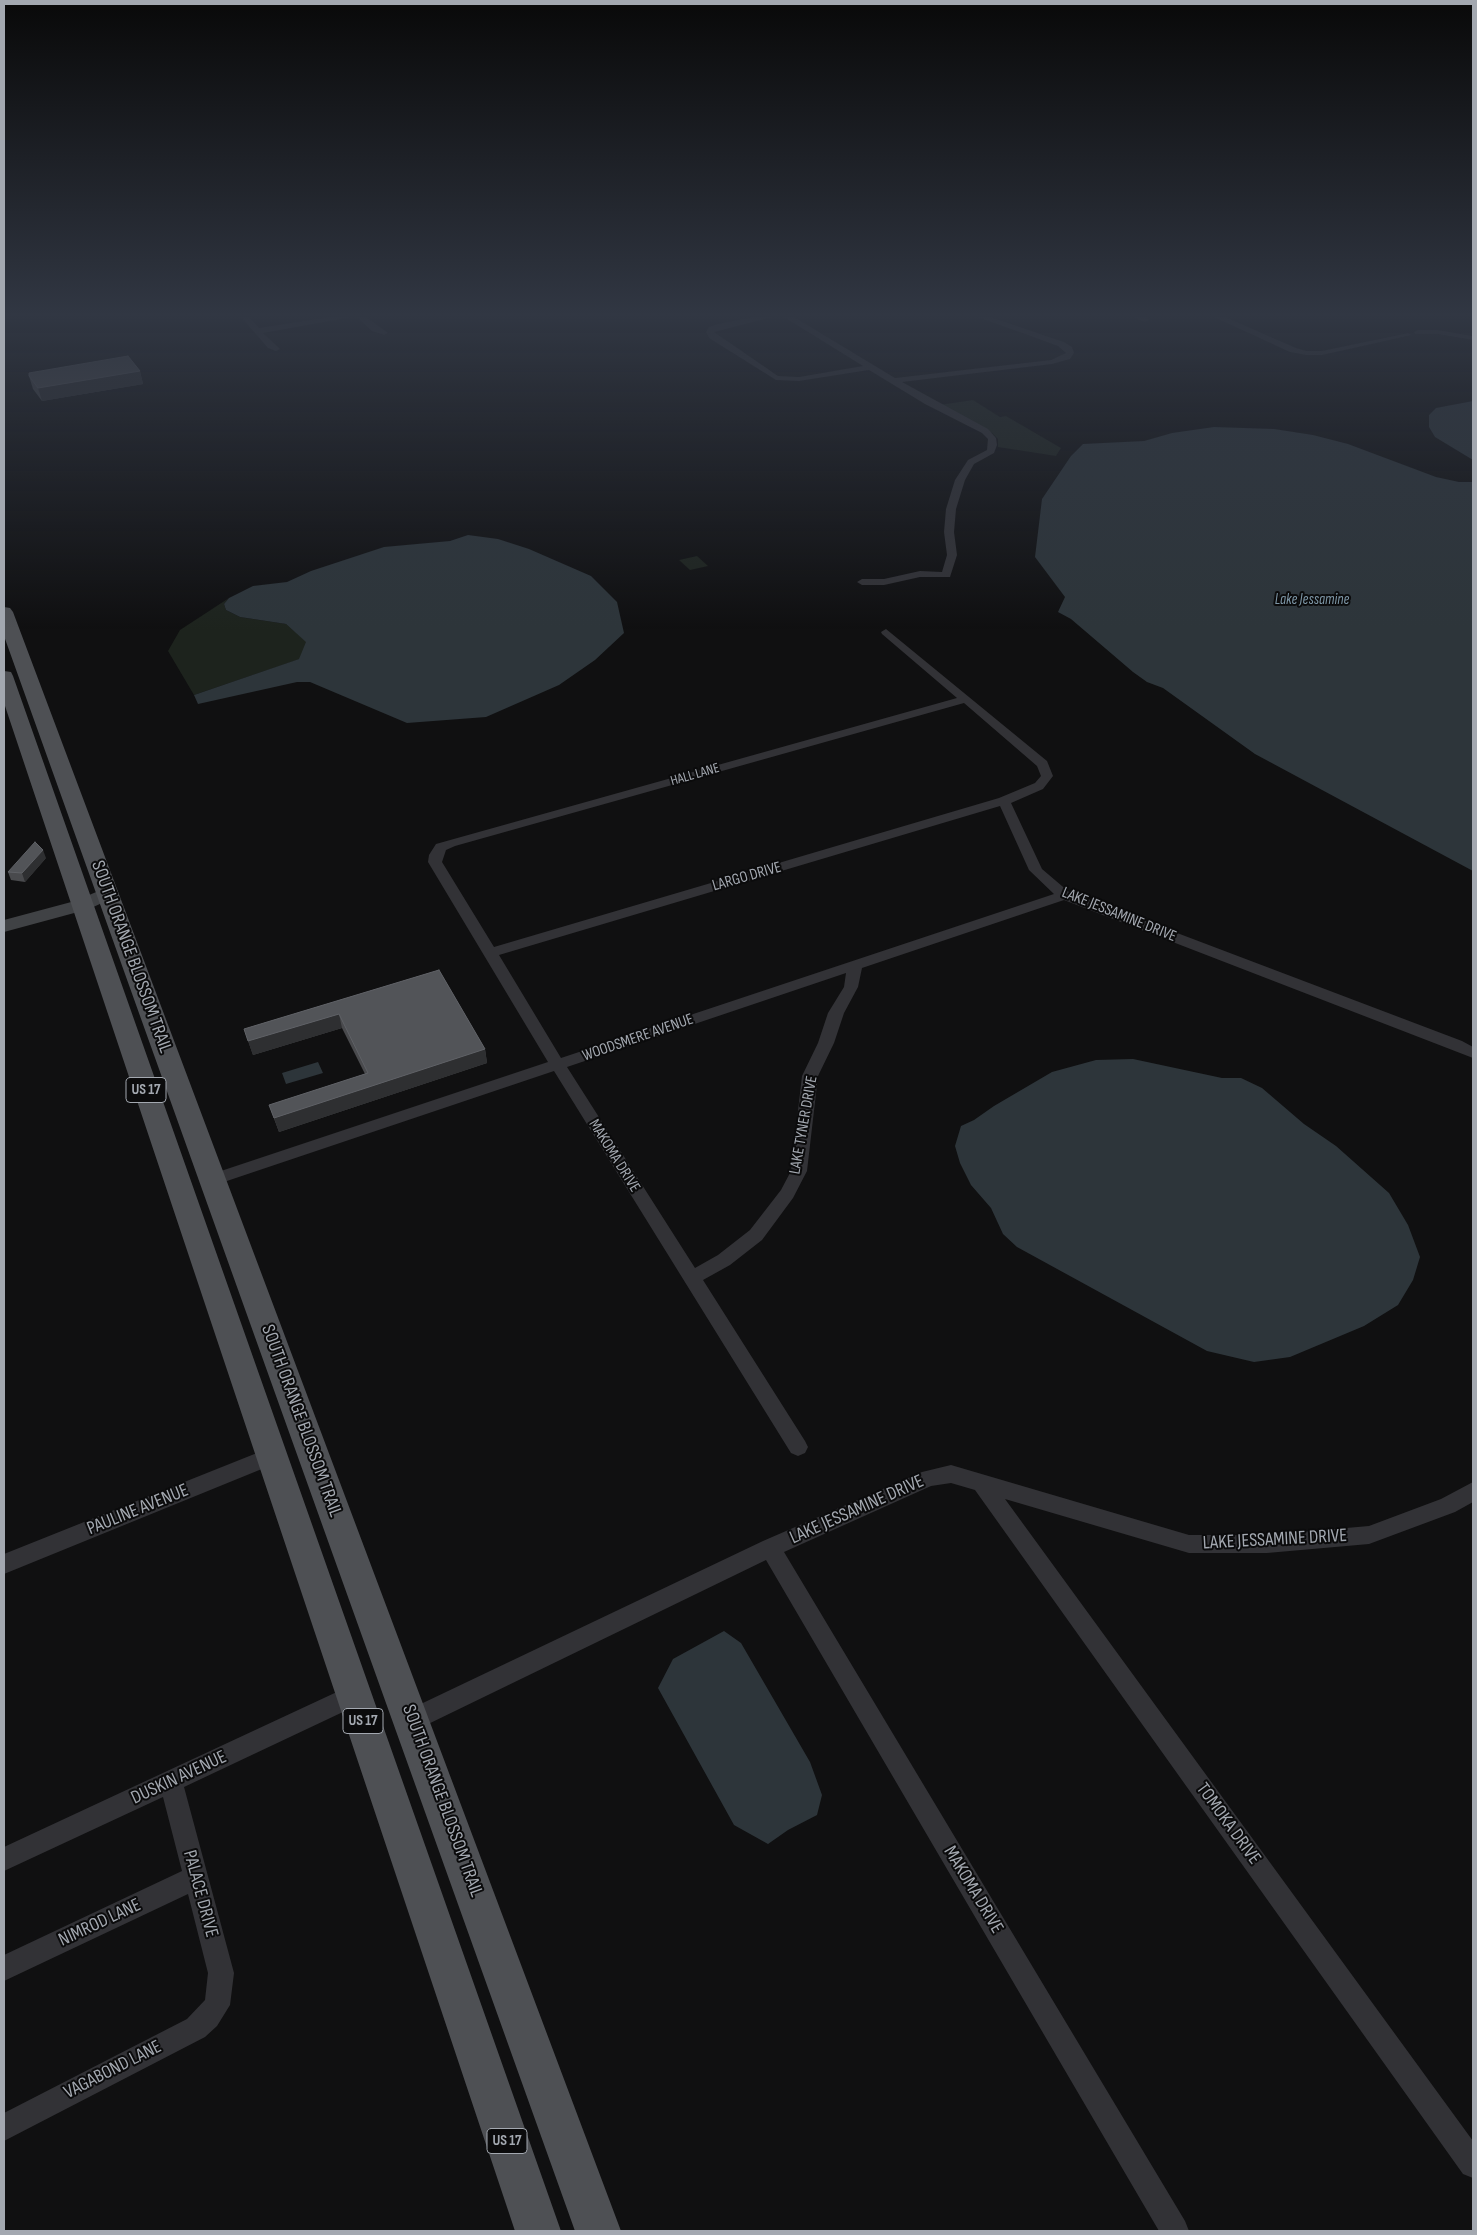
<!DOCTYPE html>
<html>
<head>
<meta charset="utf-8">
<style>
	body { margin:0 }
	#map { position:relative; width:1477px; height:2235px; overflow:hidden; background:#101011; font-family:"Sofia Sans Condensed",sans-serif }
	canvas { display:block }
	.frame { position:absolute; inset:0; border:5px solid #a3a8b0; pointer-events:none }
</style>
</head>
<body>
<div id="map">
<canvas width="1477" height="2235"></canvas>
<div class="frame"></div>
</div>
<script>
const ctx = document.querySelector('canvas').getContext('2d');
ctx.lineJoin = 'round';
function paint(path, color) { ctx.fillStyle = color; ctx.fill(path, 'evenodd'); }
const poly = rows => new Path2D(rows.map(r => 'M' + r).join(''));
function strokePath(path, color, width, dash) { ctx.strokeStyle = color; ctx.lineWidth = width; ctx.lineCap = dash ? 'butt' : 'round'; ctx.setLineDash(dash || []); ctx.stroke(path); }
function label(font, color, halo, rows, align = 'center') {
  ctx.font = font + ' "Sofia Sans Condensed",sans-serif'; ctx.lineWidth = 4; ctx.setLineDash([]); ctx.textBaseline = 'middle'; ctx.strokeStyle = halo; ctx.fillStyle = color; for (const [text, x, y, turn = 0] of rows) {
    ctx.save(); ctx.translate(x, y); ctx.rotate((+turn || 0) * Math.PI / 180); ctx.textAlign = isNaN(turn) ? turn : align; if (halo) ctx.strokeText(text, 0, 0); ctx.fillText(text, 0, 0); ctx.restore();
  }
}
paint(poly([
	[973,400,1000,417,1006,416,1061,448,1056,456,998,447,998,439,992,433,939,405],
	[697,556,708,566,690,570,679,560],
	[229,598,224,604,226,610,240,617,286,624,307,642,300,659,194,695,168,651,180,630]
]), '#1d231d');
paint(poly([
	[1473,401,1473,460,1435,437,1429,427,1429,415,1436,408],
	[1214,427,1274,429,1313,435,1348,444,1436,477,1459,482,1473,482,1473,871,1255,754,1163,688,1147,682,1133,672,1071,619,1058,612,1065,597,1035,557,1042,499,1071,456,1083,444,1144,441,1172,433],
	[468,535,498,539,529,549,591,576,617,602,624,633,595,660,559,685,486,717,407,723,310,682,297,682,198,704,194,695,299,659,306,642,286,624,240,617,226,610,224,604,229,598,253,586,287,582,311,571,384,547,450,541],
	[1133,1059,1222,1078,1241,1078,1262,1088,1304,1124,1336,1146,1389,1193,1408,1225,1420,1257,1413,1280,1398,1305,1364,1326,1290,1357,1254,1362,1207,1351,1017,1247,1003,1234,991,1208,971,1185,960,1163,955,1146,961,1126,974,1120,994,1106,1052,1072,1096,1060],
	[318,1062,323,1073,286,1084,282,1073],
	[724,1631,741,1643,810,1762,822,1795,817,1815,788,1830,768,1844,734,1825,658,1688,673,1659]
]), '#2d353a');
paint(poly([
	[241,317,249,317,259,328,330,317,351,317,263,333,280,349,276,351,268,348,241,317],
	[357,317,366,317,388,333,384,335,372,331,357,317],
	[754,317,772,317,714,332,778,376,799,377,863,366,784,317,794,317,895,378,1051,360,1066,353,1058,346,978,317,990,317,1064,342,1072,347,1074,353,1070,359,1052,364,902,382,988,429,996,438,997,445,994,453,974,464,965,480,956,509,954,532,957,555,950,577,920,577,884,585,862,585,857,582,862,579,884,579,920,571,942,572,947,555,944,532,946,509,955,480,968,460,987,450,988,439,982,433,925,404,869,370,799,381,776,380,709,338,706,332,709,327,718,324,754,317],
	[1133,317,1145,317,1149,320,1145,322,1133,317],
	[1214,317,1225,317,1296,348,1306,351,1322,351,1408,333,1412,335,1322,355,1306,355,1290,352,1214,317],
	[1418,330,1437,330,1473,336,1473,340,1437,334,1415,334,1414,332,1418,330],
	[886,629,1047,761,1053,776,1043,789,1011,803,1042,869,1069,892,1462,1041,1473,1047,1473,1058,1064,900,862,968,858,987,844,1013,834,1043,818,1076,807,1171,793,1198,762,1240,730,1265,703,1280,805,1441,808,1447,805,1453,798,1456,791,1453,554,1071,218,1184,212,1186,206,1184,204,1180,206,1176,548,1062,428,862,429,855,436,844,957,698,882,634,881,632,886,629],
	[964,703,1037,766,1041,776,1035,783,999,798,494,947,442,862,446,850,455,846,964,703],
	[1000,806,1029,870,1054,894,561,1058,499,955,1000,806],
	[846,973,844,987,828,1013,818,1043,802,1076,791,1171,781,1190,750,1230,718,1255,695,1268,567,1067,846,973],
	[272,1447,279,1450,282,1456,279,1462,4,1574,4,1554,272,1447],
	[951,1465,1189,1535,1267,1535,1369,1526,1441,1499,1473,1482,1473,1502,1455,1512,1369,1544,1267,1553,1189,1553,1005,1499,1473,2141,1473,2178,1463,2174,975,1490,951,1483,931,1486,784,1552,1185,2221,1189,2231,1159,2231,766,1560,420,1728,412,1731,404,1728,401,1720,404,1712,763,1541,922,1472,951,1465],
	[354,1684,362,1687,365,1695,362,1703,184,1787,234,1973,230,2005,217,2026,205,2037,4,2141,4,2113,187,2019,205,2000,208,1973,188,1894,4,1981,4,1955,182,1871,163,1797,4,1871,4,1847,354,1684]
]), '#323236');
paint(poly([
	[108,887,115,889,118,893,115,897,89,909,4,932,4,920,75,901,108,887]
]), '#404245');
paint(poly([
	[4,607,10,608,13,612,621,2231,575,2231,4,636,4,607],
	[4,671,11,672,13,676,561,2231,515,2231,4,703,4,671]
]), '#4e5054');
paint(poly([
	[140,371,143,384,42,401,33,389,29,376],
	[46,858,25,882,11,880,8,872],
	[439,970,485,1049,487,1063,279,1132,269,1105,365,1074,342,1028,253,1055,244,1029]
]), '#494a4d');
paint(poly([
	[140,371,143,384,42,401,38,388],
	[43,850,46,858,25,882,22,873],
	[339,1014,342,1028,253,1055,248,1041],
	[485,1049,487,1063,279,1132,274,1118]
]), '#2e2f31');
const building = poly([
	[128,356,140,371,38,388,29,376,29,373,128,356],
	[35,842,43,850,22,873,8,872,35,842],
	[439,970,485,1049,274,1118,269,1105,368,1073,339,1014,248,1041,244,1029,439,970]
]);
paint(building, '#525458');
strokePath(building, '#5f6166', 1);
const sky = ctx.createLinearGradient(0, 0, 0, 630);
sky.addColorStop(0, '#090909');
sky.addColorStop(0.5, '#313743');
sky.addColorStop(1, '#31374300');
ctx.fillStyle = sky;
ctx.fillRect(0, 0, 1477, 630);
label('14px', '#a3a8b0', '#0b0b0c', [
	["HALL LANE",695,775,-16]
]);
label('italic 15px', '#7e97a7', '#0b0b0c', [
	["Lake Jessamine",1312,600]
]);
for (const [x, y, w] of [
	[146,1090,40],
	[363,1721,40],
	[507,2141,40]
]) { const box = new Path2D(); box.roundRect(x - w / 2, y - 12.5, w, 25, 4); ctx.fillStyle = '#0b0b0c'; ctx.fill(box); strokePath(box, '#a3a8b0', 1); }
label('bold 15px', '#a3a8b0', null, [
	["US 17",146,1090],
	["US 17",363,1721],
	["US 17",507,2141]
]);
label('16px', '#a3a8b0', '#0b0b0c', [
	["LARGO DRIVE",747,877,-16],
	["LAKE JESSAMINE DRIVE",1119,915,22],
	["WOODSMERE AVENUE",638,1038,-19],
	["LAKE TYNER DRIVE",804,1125,-80],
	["MAKOMA DRIVE",614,1156,58]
]);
label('19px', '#a3a8b0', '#0b0b0c', [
	["SOUTH ORANGE BLOSSOM TRAIL",131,957,70],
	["SOUTH ORANGE BLOSSOM TRAIL",301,1421,70],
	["PAULINE AVENUE",138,1510,-22],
	["LAKE JESSAMINE DRIVE",857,1510,-24],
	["LAKE JESSAMINE DRIVE",1275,1540,-3],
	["DUSKIN AVENUE",179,1778,-25],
	["SOUTH ORANGE BLOSSOM TRAIL",442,1801,70],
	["TOMOKA DRIVE",1228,1824,54],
	["MAKOMA DRIVE",973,1890,59],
	["PALACE DRIVE",200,1894,75],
	["NIMROD LANE",100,1923,-25],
	["VAGABOND LANE",113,2070,-27]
]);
</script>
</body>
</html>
